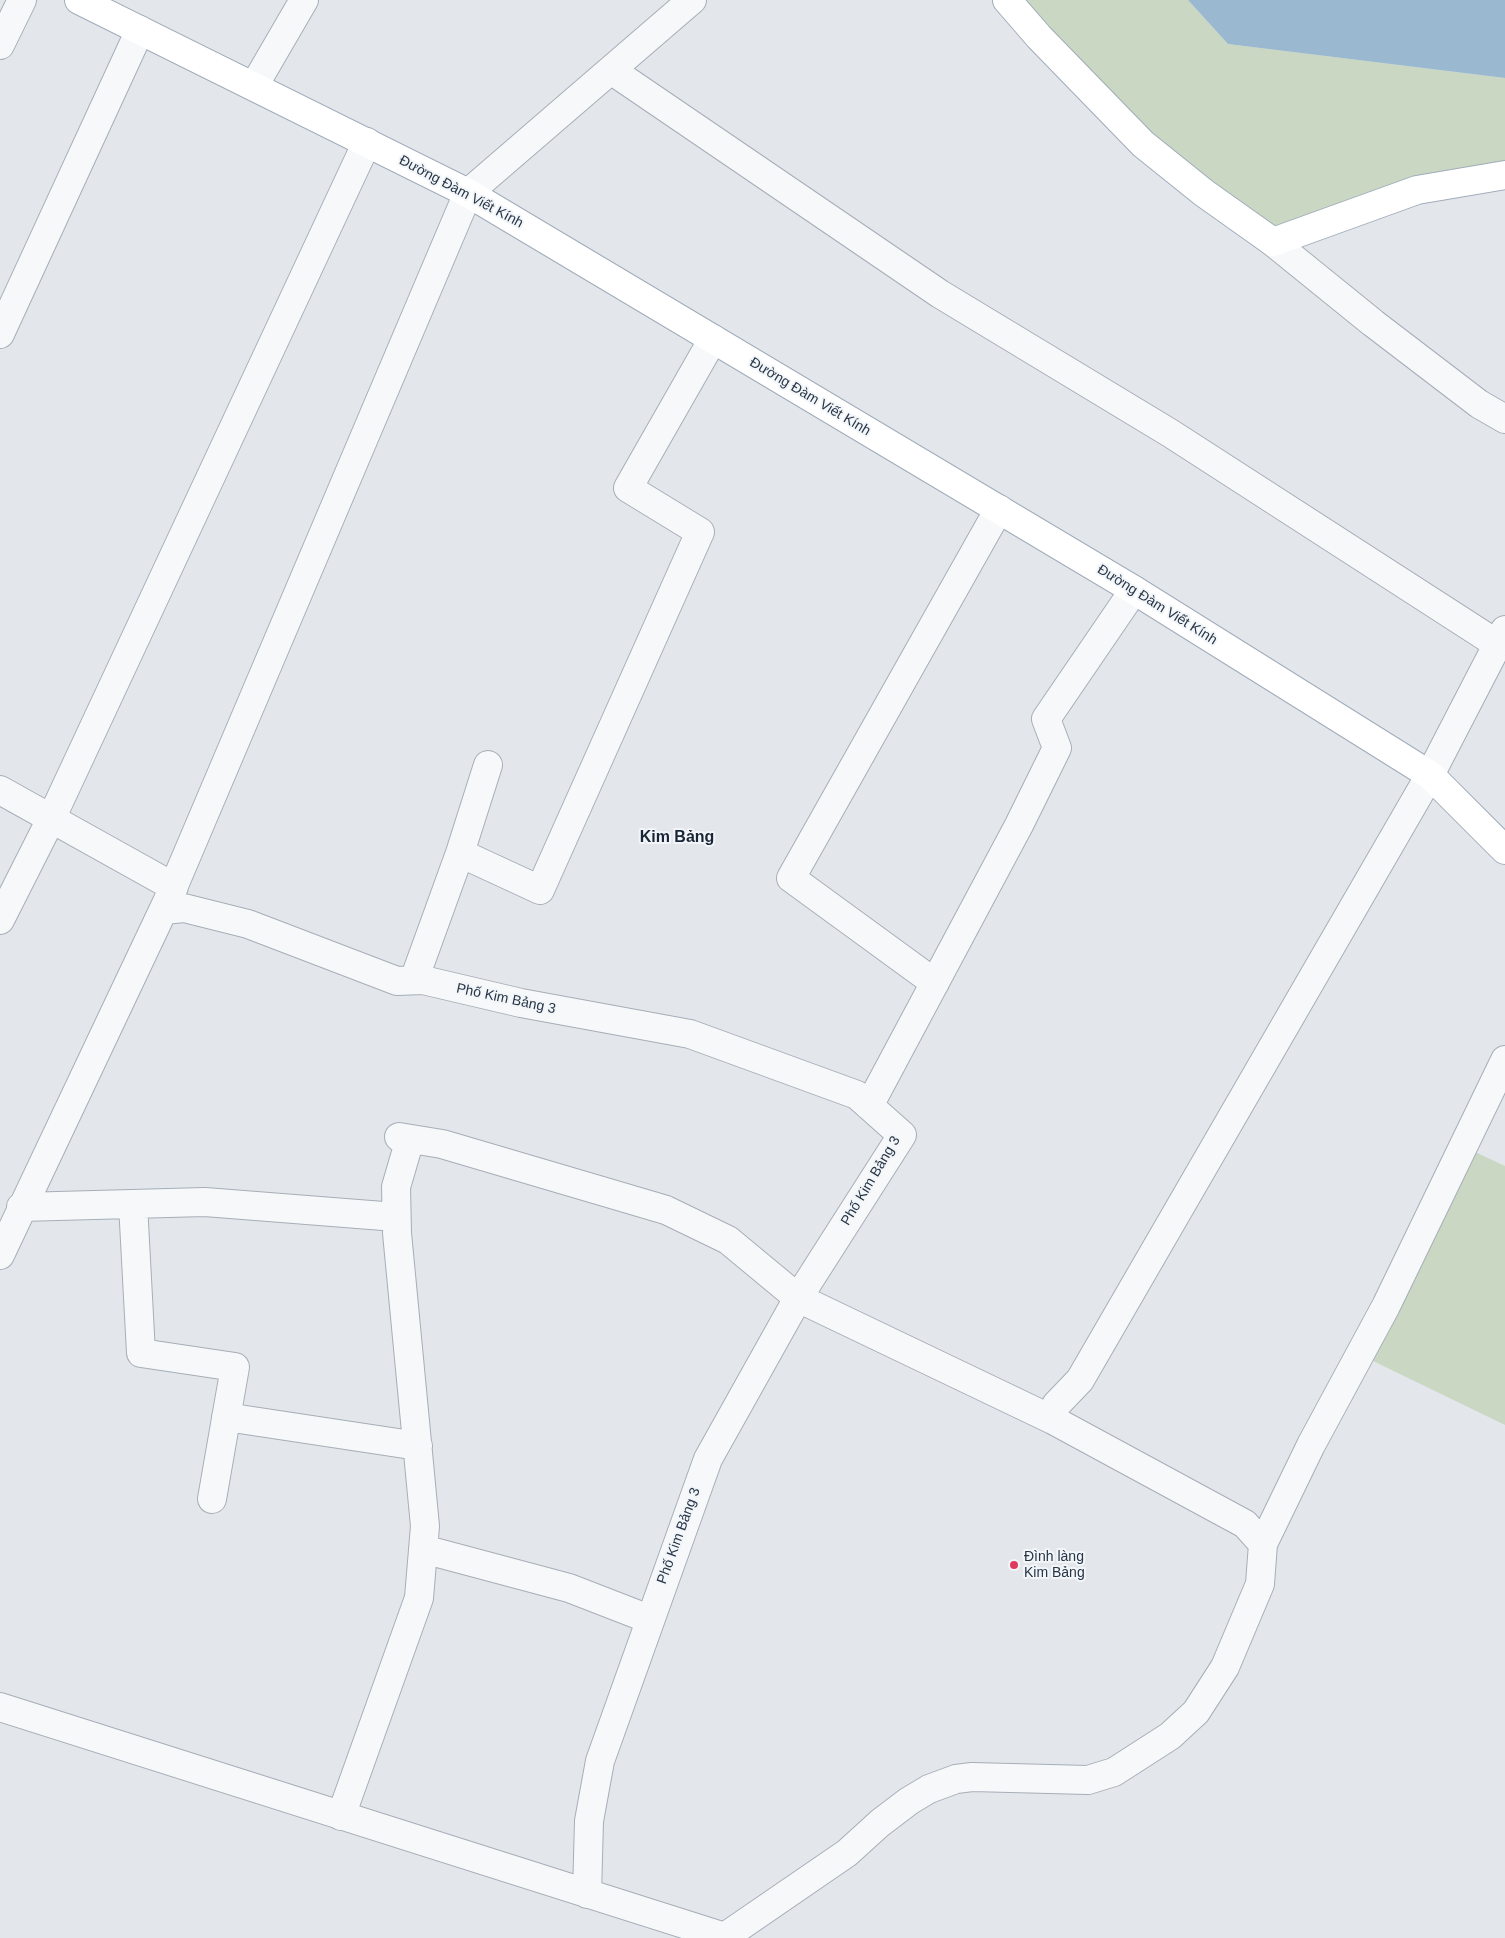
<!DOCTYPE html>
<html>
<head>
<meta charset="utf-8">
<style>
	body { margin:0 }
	canvas { display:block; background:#e3e7ec }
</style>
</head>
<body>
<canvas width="1505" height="1938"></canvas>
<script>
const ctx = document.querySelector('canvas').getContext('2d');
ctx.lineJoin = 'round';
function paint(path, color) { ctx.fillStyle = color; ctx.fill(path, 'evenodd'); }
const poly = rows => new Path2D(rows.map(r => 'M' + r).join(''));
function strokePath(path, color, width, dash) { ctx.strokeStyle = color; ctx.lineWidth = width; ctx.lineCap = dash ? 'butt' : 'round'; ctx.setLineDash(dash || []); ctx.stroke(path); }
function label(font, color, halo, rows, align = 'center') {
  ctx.font = font + ' Helvetica,sans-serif'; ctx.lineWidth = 4; ctx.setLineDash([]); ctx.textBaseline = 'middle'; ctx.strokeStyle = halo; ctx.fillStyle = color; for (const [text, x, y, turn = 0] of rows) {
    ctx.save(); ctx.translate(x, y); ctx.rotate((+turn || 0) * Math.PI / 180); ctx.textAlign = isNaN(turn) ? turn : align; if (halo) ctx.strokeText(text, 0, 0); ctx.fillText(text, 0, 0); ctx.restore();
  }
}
paint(poly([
	[1007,0,1188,0,1228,44,1505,78,1505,175,1273,242,1204,193],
	[1473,1151,1505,1166,1505,1425,1371,1360]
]), '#c9d7c3');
paint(poly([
	[1188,0,1505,0,1505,78,1228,44]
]), '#9ab8d0');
const minor = poly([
	[0,45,22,0],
	[611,70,940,294,1170,433,1497,644],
	[254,86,304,0],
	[1273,242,1373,323,1479,404,1505,419],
	[0,334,140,30],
	[0,790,174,887],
	[460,853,540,890,700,532,628,488,713,339],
	[164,910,184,908,248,924,397,981,423,980,521,1003,690,1034,857,1095,902,1135,798,1298,708,1459,600,1761,589,1821,587,1894],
	[0,920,51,819,367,142],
	[414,980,460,853,488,765],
	[935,983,791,878,999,509],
	[869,1106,1019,825,1057,748,1046,719,1134,590],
	[399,1137,442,1144,666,1210,728,1240,798,1298,1053,1420],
	[133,1204,141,1353,235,1367,212,1499],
	[21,1207,205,1202,396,1217],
	[0,1255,167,902,468,193,692,0],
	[226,1417,418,1446],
	[1263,1544,1245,1524,1053,1420,1056,1405,1080,1380,1430,775,1505,630],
	[423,1549,569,1588,649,1619],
	[0,1707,725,1937],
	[341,1816,419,1598,425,1526,397,1233,396,1187,410,1139],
	[723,1938,847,1853,880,1823,909,1801,929,1789,956,1779,972,1777,1088,1780,1114,1772,1170,1736,1196,1712,1225,1667,1260,1584,1263,1544,1311,1445,1386,1306,1505,1060]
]);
const major = poly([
	[79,0,468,193,1134,590,1430,775,1505,850],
	[1007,0,1039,37,1143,144,1204,193,1273,242,1417,190,1505,175]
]);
strokePath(minor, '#a7aeb7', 30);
strokePath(major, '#a1acba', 30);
strokePath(minor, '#f6f8fa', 28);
strokePath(major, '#fff', 28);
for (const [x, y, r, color] of [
	[1014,1565,5,"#de3b5f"]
]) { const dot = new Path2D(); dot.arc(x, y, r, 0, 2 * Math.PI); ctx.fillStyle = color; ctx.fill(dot); strokePath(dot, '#f3f6f9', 2); }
label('14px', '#283547', '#f3f6f9', [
	["Đường Đàm Viết Kính",461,192,28],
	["Đường Đàm Viết Kính",810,397,31],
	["Đường Đàm Viết Kính",1157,605,32],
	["Phố Kim Bảng 3",506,999,12],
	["Phố Kim Bảng 3",871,1181,-59],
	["Phố Kim Bảng 3",679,1536,-70]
]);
label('14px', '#283547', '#f3f6f9', [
	["Đình làng",1024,1557],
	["Kim Bảng",1024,1573]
], 'left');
label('bold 16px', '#1a2638', '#f3f6f9', [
	["Kim Bảng",677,838]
]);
</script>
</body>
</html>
